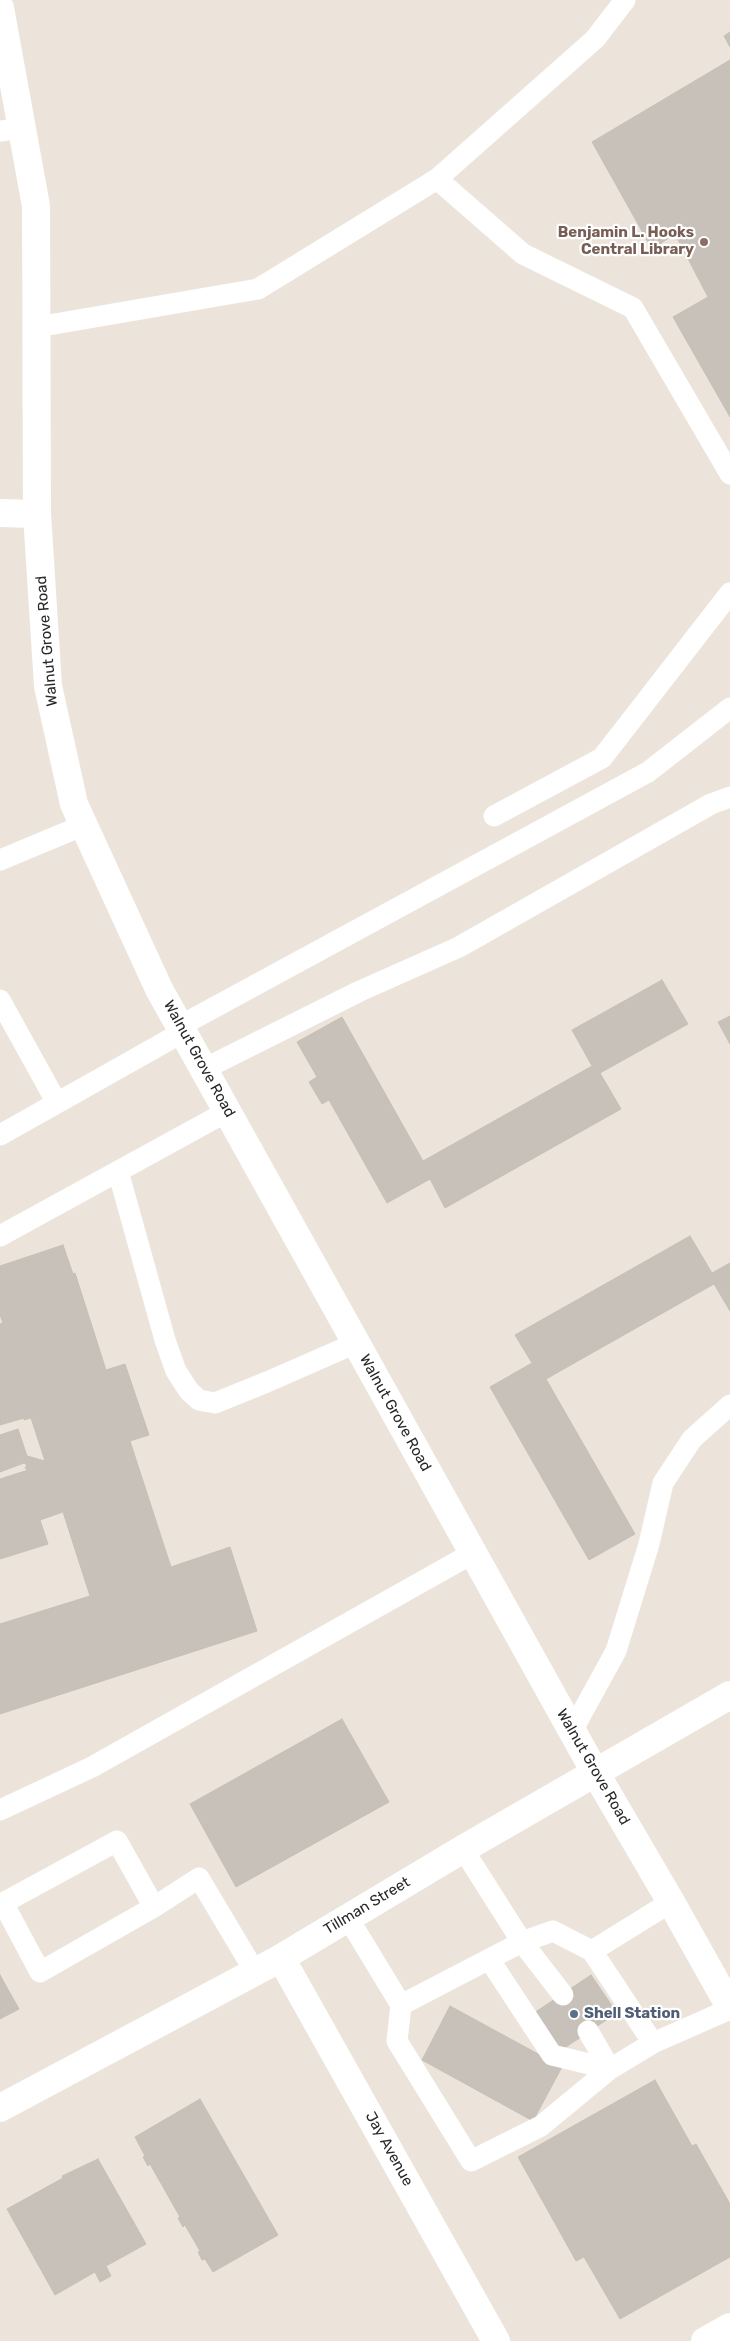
<!DOCTYPE html>
<html>
<head>
<meta charset="utf-8">
<style>
	body { margin:0 }
	canvas { display:block; background:#ece4da }
</style>
</head>
<body>
<canvas width="730" height="2341"></canvas>
<script>
const ctx = document.querySelector('canvas').getContext('2d');
ctx.lineJoin = 'round';
function paint(path, color) { ctx.fillStyle = color; ctx.fill(path, 'evenodd'); }
const poly = rows => new Path2D(rows.map(r => 'M' + r).join(''));
function strokePath(path, color, width, dash) { ctx.strokeStyle = color; ctx.lineWidth = width; ctx.lineCap = dash ? 'butt' : 'round'; ctx.setLineDash(dash || []); ctx.stroke(path); }
function label(font, color, halo, rows, align = 'center') {
  ctx.font = font + ' Rubik,sans-serif'; ctx.lineWidth = 4.5; ctx.setLineDash([]); ctx.textBaseline = 'middle'; ctx.strokeStyle = halo; ctx.fillStyle = color; for (const [text, x, y, turn = 0] of rows) {
    ctx.save(); ctx.translate(x, y); ctx.rotate((+turn || 0) * Math.PI / 180); ctx.textAlign = isNaN(turn) ? turn : align; if (halo) ctx.strokeText(text, 0, 0); ctx.fillText(text, 0, 0); ctx.restore();
  }
}
const building = poly([
	[730,32,730,47,724,36,730,32],
	[730,60,730,417,673,317,708,297,675,234,652,249,592,142,730,60],
	[662,980,688,1024,600,1073,621,1109,445,1208,430,1179,387,1203,329,1100,322,1104,309,1082,317,1077,297,1042,342,1017,423,1161,592,1066,572,1030,662,980],
	[730,1016,730,1044,718,1022,730,1016],
	[690,1236,712,1273,730,1263,730,1311,714,1284,546,1379,635,1534,589,1560,490,1387,532,1363,515,1335,690,1236],
	[63,1245,73,1274,75,1273,106,1370,125,1364,149,1435,130,1441,171,1567,230,1547,257,1631,0,1714,0,1624,90,1596,63,1512,40,1520,48,1544,0,1559,0,1479,28,1470,25,1468,27,1465,24,1463,0,1472,0,1435,18,1429,27,1456,45,1461,31,1418,24,1420,24,1418,0,1425,0,1324,3,1323,0,1315,0,1266,63,1245],
	[342,1719,389,1802,236,1887,190,1804,342,1719],
	[0,1975,19,2009,0,2019,0,1975],
	[591,1975,617,2013,557,2053,531,2015,591,1975],
	[450,2006,562,2067,533,2121,422,2060,450,2006],
	[655,2080,692,2146,696,2144,730,2204,730,2257,620,2319,584,2257,576,2261,518,2157,655,2080],
	[200,2099,278,2235,213,2272,205,2259,202,2260,198,2252,200,2251,185,2225,183,2227,178,2218,180,2217,150,2164,148,2166,143,2157,145,2156,135,2137,200,2099],
	[98,2159,146,2244,106,2266,111,2276,100,2282,95,2272,55,2295,7,2209,63,2178,62,2176,98,2159]
]);
paint(building, '#c7c1ba');
strokePath(building, '#c7c0b4', 1);
strokePath(poly([
	[0,131,22,128],
	[437,179,523,254,633,308,730,474],
	[37,327,258,289,437,179,595,39,625,0],
	[494,816,602,758,730,593],
	[0,860,84,825],
	[0,1000,57,1103],
	[180,1026,648,772,730,708],
	[204,1069,360,991,459,947,711,804,730,797],
	[0,1135,183,1032],
	[118,1171,165,1340,176,1371,189,1391,199,1400,215,1403,267,1382,356,1343],
	[0,1236,228,1111],
	[572,1731,616,1651,649,1544,663,1483,692,1439,730,1405],
	[0,1810,92,1767,473,1553],
	[463,1849,522,1942,563,1995],
	[154,1907,117,1841,3,1903,40,1972,154,1907,199,1878,255,1972],
	[348,1918,401,2005,522,1942,553,1931,592,1951,653,2043,730,2009],
	[592,1951,671,1902],
	[489,1959,552,2055,610,2069],
	[401,2005,397,2041,471,2161,541,2126,610,2069,653,2043],
	[588,2031,610,2069]
]), '#fff', 21);
strokePath(poly([
	[0,513,37,514],
	[281,1958,496,2341],
	[705,2341,730,2327]
]), '#fff', 28);
strokePath(poly([
	[0,8,36,206,37,514,48,686,74,804,159,989,595,1772,671,1902,730,2007],
	[0,2108,281,1958,463,1849,730,1695]
]), '#fff', 28);
for (const [x, y, r, color] of [
	[704,242,5,"#8d6e63"],
	[574,2014,5,"#5c6f8a"]
]) { const dot = new Path2D(); dot.arc(x, y, r, 0, 2 * Math.PI); ctx.fillStyle = color; ctx.fill(dot); strokePath(dot, '#fff', 2); }
label('bold 15px', '#785e54', '#fff', [
	["Benjamin L. Hooks",694,233],
	["Central Library",694,250]
], 'right');
label('15px', '#292929', '#fff', [
	["Walnut Grove Road",47,641,-95],
	["Walnut Grove Road",199,1059,61],
	["Walnut Grove Road",395,1413,61],
	["Walnut Grove Road",593,1767,60],
	["Tillman Street",367,1906,-31],
	["Jay Avenue",389,2149,61]
]);
label('bold 15px', '#4e5e75', '#fff', [
	["Shell Station",584,2014]
], 'left');
</script>
</body>
</html>
